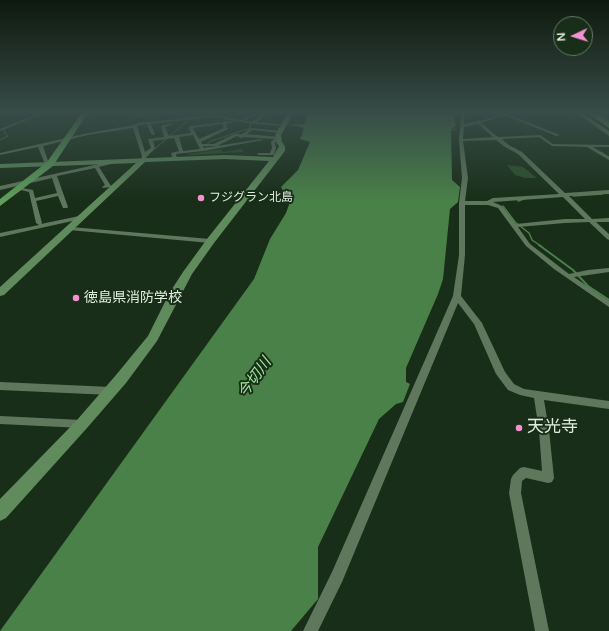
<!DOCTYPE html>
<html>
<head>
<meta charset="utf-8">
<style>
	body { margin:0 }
	#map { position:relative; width:609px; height:631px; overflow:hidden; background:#192e18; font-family:"Varela Round",sans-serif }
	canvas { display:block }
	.north { position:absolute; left:553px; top:16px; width:40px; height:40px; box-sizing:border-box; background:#192e18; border:1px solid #687a67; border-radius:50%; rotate:266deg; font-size:11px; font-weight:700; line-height:16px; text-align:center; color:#deecdd }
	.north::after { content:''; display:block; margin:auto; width:14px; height:18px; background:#f491d3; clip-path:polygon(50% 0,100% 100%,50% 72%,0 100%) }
</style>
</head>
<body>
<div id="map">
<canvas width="609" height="631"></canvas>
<div class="north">N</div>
</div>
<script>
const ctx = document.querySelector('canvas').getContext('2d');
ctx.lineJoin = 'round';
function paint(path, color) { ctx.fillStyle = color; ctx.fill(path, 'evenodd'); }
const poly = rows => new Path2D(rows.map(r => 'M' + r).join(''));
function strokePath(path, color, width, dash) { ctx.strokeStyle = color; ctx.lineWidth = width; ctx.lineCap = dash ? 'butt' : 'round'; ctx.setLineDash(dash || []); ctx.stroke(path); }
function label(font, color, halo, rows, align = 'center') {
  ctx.font = font + ' "Varela Round","Noto Sans JP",sans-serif'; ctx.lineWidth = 4; ctx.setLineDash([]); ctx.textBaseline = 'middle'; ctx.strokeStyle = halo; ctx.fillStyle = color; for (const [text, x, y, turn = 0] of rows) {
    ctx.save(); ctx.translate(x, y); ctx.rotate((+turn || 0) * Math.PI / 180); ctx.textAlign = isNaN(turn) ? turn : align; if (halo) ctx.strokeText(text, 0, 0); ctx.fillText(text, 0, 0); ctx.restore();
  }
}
paint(poly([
	[220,149,221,151,224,152,241,149,244,152,188,155,189,154,222,149,223,149],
	[507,165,523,167,537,178,525,178,515,175]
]), '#2a5128');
paint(poly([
	[308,114,454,114,456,126,451,129,452,180,460,187,458,202,450,209,443,279,438,294,406,368,406,382,410,384,403,402,396,404,379,419,318,547,318,599,291,631,0,631,254,279,270,239,286,213,290,202,281,187,298,170,310,142,300,139,304,129,302,127,289,125,304,124]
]), '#4a8148');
strokePath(poly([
	[569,114,583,117],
	[480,123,505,114],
	[450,131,456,129],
	[0,140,8,136,4,132,5,129],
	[207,149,206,145,211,141,250,128,251,123,222,118],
	[151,152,191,118,200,114],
	[601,152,609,157]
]), '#4a8148', 1);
strokePath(poly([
	[573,196,602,194],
	[518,201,524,199],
	[503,206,515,222,529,233,532,240,541,246]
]), '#4a8148', 1.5);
strokePath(poly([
	[539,245,573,270,588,286,609,300]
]), '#4a8148', 2);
paint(poly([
	[38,114,42,114,0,131,0,129,38,114],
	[84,114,95,114,83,116,84,114],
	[148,114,159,114,133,117,131,116,148,114],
	[252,114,256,114,245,121,253,121,263,114,267,114,257,122,286,125,284,126,253,124,214,117,151,124,155,134,153,135,151,134,147,124,137,126,145,152,151,148,148,139,164,137,161,126,171,123,172,125,165,127,169,136,191,133,188,127,190,126,232,121,234,122,226,124,228,129,201,142,202,144,214,144,234,134,242,134,251,128,282,131,282,132,280,133,252,130,247,134,281,137,281,139,275,142,276,148,274,155,259,155,257,154,259,153,270,153,272,148,271,142,274,139,244,137,241,138,237,136,217,146,203,146,204,148,261,139,263,140,203,151,176,154,177,159,175,160,173,159,171,153,179,151,174,138,153,141,155,148,143,161,141,160,142,156,133,128,88,135,43,146,49,164,47,165,45,164,38,147,0,155,0,153,88,133,134,125,137,123,214,115,241,120,252,114],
	[222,124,224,128,199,139,193,128,222,124],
	[193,135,200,149,183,151,179,137,193,135],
	[461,114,465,114,464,124,487,119,501,114,507,114,560,135,556,136,504,115,481,123,498,137,540,135,553,144,609,145,609,147,593,147,609,157,609,160,587,147,552,146,539,137,502,139,509,145,522,152,565,193,609,190,609,194,569,196,592,219,609,218,609,222,596,222,609,234,609,240,607,239,589,222,565,223,518,227,530,244,569,274,588,270,609,268,609,272,574,277,609,301,609,307,554,269,526,246,498,208,488,205,465,205,465,255,461,296,482,323,505,372,514,384,524,389,609,401,609,409,544,400,549,430,554,478,552,482,548,483,526,478,522,481,521,493,549,631,535,631,509,493,511,479,513,475,520,468,524,467,542,471,539,430,534,398,520,395,508,390,496,374,474,324,458,303,342,582,318,631,303,631,332,572,453,296,459,255,459,203,462,178,459,140,461,114],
	[477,124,478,124,493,137,463,139,464,127,477,124],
	[496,140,505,147,518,154,559,194,493,198,487,201,465,201,468,178,463,141,496,140],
	[563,197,585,219,565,219,516,224,502,206,493,202,563,197],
	[595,114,599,114,609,120,609,123,595,114],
	[117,160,119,160,119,162,99,167,111,186,110,187,103,188,102,187,105,185,95,168,57,176,68,207,67,208,63,208,58,196,36,201,42,223,41,224,84,215,86,216,86,218,0,237,0,233,39,225,36,223,29,192,17,189,17,187,33,190,35,198,57,193,52,178,0,190,0,186,117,160],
	[71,227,210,239,213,241,210,243,69,230,68,229,71,227],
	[0,382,111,387,114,388,116,391,114,394,111,395,0,390,0,382],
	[0,416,82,420,86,421,87,424,86,427,82,428,0,424,0,416]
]), '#5f775d');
paint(poly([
	[287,114,293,114,281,135,282,142,285,146,285,151,214,243,192,274,157,341,126,383,87,428,6,518,0,521,0,499,77,420,116,375,148,336,170,292,183,272,207,239,269,161,225,159,145,162,4,295,0,296,0,287,136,163,0,168,0,164,225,155,273,157,279,146,276,142,275,135,287,114],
	[578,114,584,114,609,131,609,136,578,114]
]), '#5f8b5d');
paint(poly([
	[81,114,87,114,53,166,0,206,0,199,47,162,81,114]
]), '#5ea05c');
paint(poly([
	[589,114,595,114,609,123,609,128,589,114]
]), '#5ebb5c');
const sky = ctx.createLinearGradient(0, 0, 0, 202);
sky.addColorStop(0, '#0e190d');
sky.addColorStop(0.56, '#384c48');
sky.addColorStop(1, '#384c4800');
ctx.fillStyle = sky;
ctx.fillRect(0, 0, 609, 202);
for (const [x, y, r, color] of [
	[201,198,4,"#f491d3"],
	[76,298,4,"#f491d3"],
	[519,428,4,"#f491d3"]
]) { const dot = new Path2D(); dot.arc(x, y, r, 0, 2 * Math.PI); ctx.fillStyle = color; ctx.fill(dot); strokePath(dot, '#192e18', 1.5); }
label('12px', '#deecdd', '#192e18', [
	["フジグラン北島",209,198]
], 'left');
label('14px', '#deecdd', '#192e18', [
	["徳島県消防学校",84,298]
], 'left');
label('italic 15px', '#a0ed9d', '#192e18', [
	["今切川",255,378,-54]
]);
label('17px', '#deecdd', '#192e18', [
	["天光寺",527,428]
], 'left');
</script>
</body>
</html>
